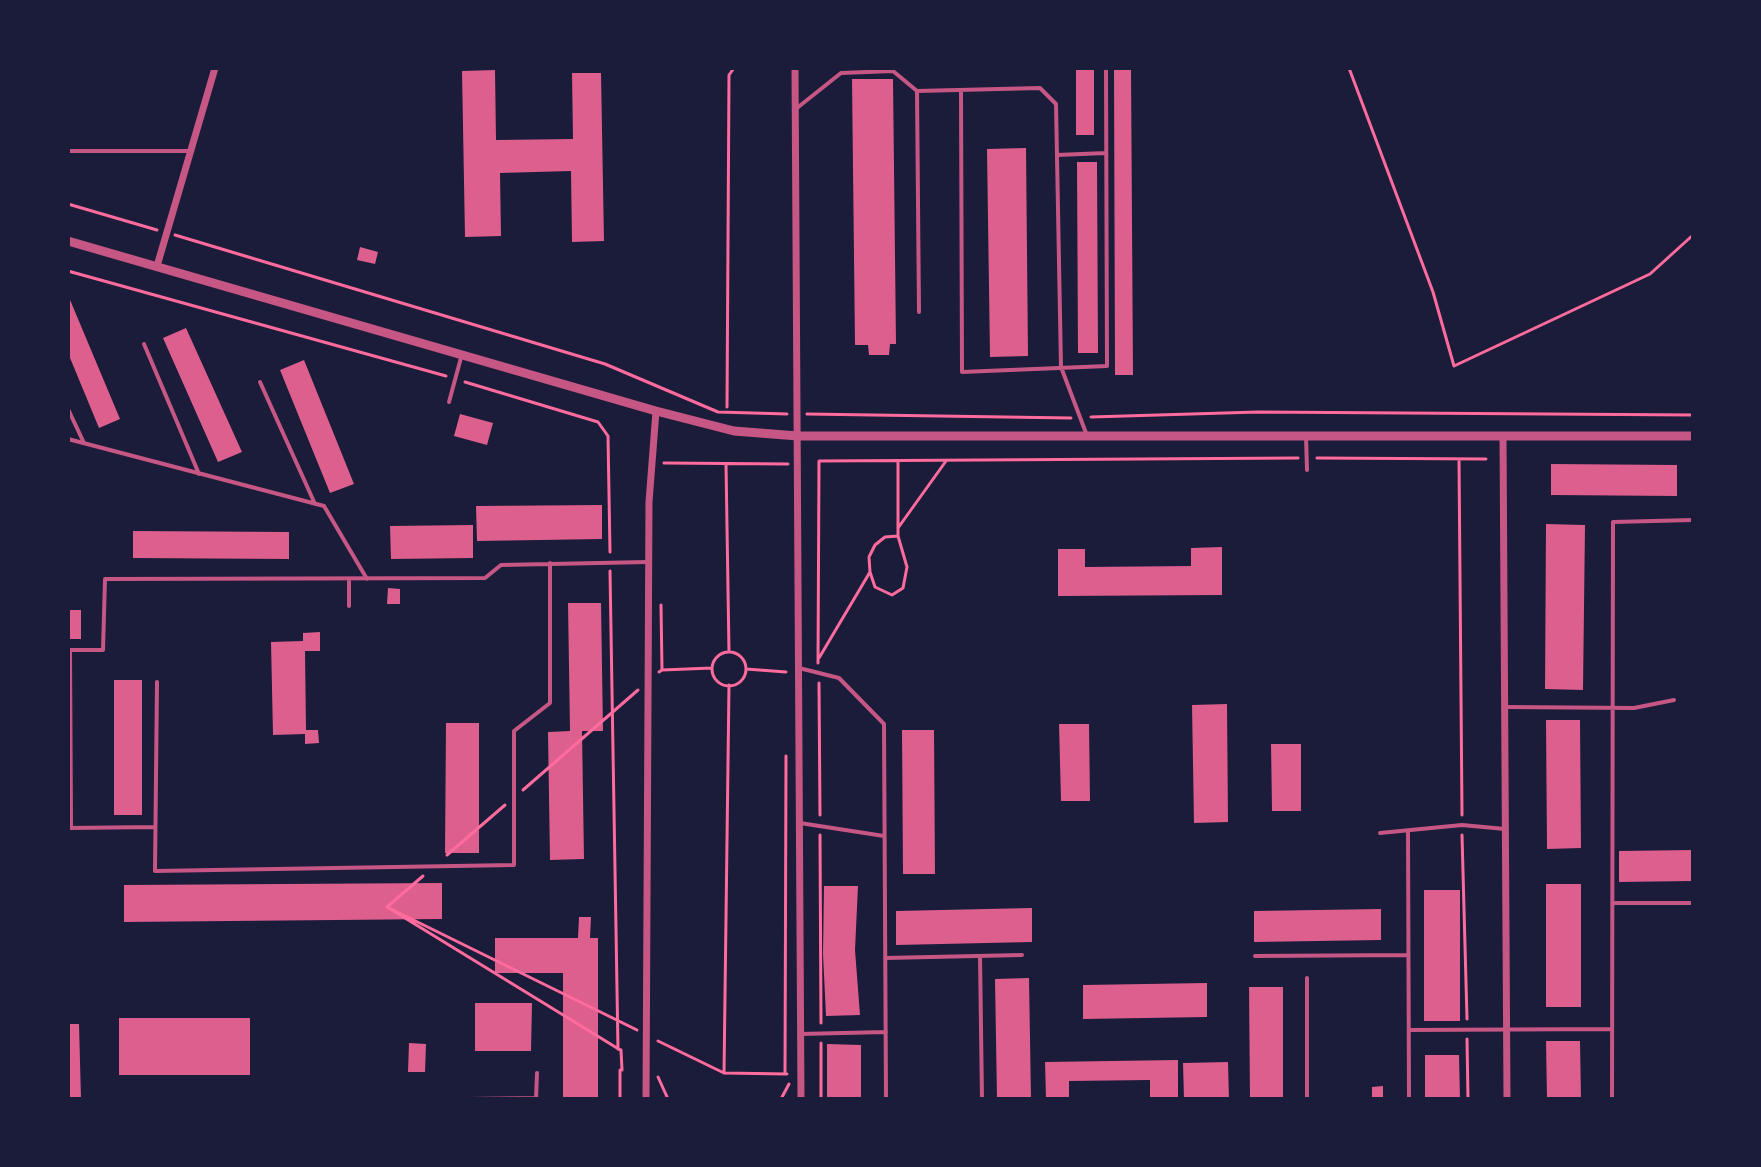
<!DOCTYPE html>
<html>
<head>
<meta charset="utf-8">
<style>
	body { margin:0 }
	#map { position:relative; width:1761px; height:1167px; overflow:hidden; background:#1b1b3a; font-family:Helvetica,sans-serif }
	canvas { display:block }
	.frame { position:absolute; inset:0; border:70px solid #1b1b3a; pointer-events:none }
</style>
</head>
<body>
<div id="map">
<canvas width="1761" height="1167"></canvas>
<div class="frame"></div>
</div>
<script>
const ctx = document.querySelector('canvas').getContext('2d');
ctx.lineJoin = 'round';
function paint(path, color) { ctx.fillStyle = color; ctx.fill(path, 'evenodd'); }
const poly = rows => new Path2D(rows.map(r => 'M' + r).join(''));
function strokePath(path, color, width, dash) { ctx.strokeStyle = color; ctx.lineWidth = width; ctx.lineCap = dash ? 'butt' : 'round'; ctx.setLineDash(dash || []); ctx.stroke(path); }
paint(poly([
	[1076,68,1094,68,1094,135,1076,135],
	[1114,68,1131,68,1133,375,1115,375],
	[495,70,496,140,573,139,572,73,601,73,604,241,572,242,571,171,500,173,501,236,465,237,462,71],
	[852,79,893,79,896,344,890,344,889,355,869,355,868,345,855,345],
	[1026,148,1028,356,990,357,987,149],
	[1077,162,1097,162,1098,353,1078,353],
	[360,247,378,252,375,264,357,260],
	[68,295,120,419,99,428,68,353],
	[186,328,242,452,218,462,163,338],
	[304,360,354,484,330,493,280,370],
	[460,414,493,423,487,445,454,436],
	[1551,464,1677,465,1677,496,1551,495],
	[602,505,602,539,477,541,476,506],
	[1546,524,1585,525,1583,690,1545,689],
	[473,525,473,558,391,559,390,526],
	[133,531,289,532,289,559,133,558],
	[1222,547,1222,595,1058,596,1058,549,1085,549,1085,567,1191,566,1191,548],
	[388,588,400,589,400,604,387,604],
	[568,603,601,603,603,731,582,731,584,859,550,860,548,732,570,731],
	[68,610,81,610,81,639,68,639],
	[320,632,320,651,305,651,306,730,318,730,319,743,305,744,305,734,273,735,271,642,303,641,303,633],
	[114,680,142,680,142,815,114,815],
	[1227,704,1228,822,1194,823,1192,705],
	[1546,720,1580,720,1581,848,1547,849],
	[446,723,479,723,479,853,445,853],
	[1059,724,1089,724,1090,801,1061,801],
	[902,730,934,730,935,874,903,874],
	[1271,744,1301,744,1301,811,1272,811],
	[1693,850,1693,881,1619,882,1619,851],
	[442,883,442,919,124,922,124,885],
	[1546,884,1581,884,1581,1007,1546,1007],
	[824,886,858,886,855,950,860,1015,826,1016,823,954],
	[1424,890,1460,890,1460,1021,1424,1021],
	[1032,908,1032,942,896,945,896,911],
	[1381,909,1381,940,1254,942,1254,911],
	[579,917,591,917,590,938,598,938,598,1099,563,1099,563,973,495,973,495,938,578,938],
	[1029,978,1031,1099,997,1099,995,979],
	[1207,983,1207,1017,1083,1019,1083,985],
	[1249,987,1283,987,1283,1099,1250,1099],
	[475,1003,532,1003,531,1051,475,1051],
	[119,1018,250,1018,250,1075,119,1075],
	[68,1024,79,1024,81,1099,68,1099],
	[1546,1041,1580,1041,1581,1099,1547,1099],
	[409,1043,426,1044,425,1072,408,1072],
	[827,1044,861,1045,861,1099,827,1099],
	[1425,1055,1459,1055,1460,1099,1425,1099],
	[1178,1060,1178,1099,1150,1099,1150,1080,1069,1081,1069,1099,1046,1099,1045,1062],
	[1228,1062,1229,1099,1184,1099,1183,1063],
	[1383,1086,1383,1099,1372,1099,1372,1087]
]), '#dd5f8e');
strokePath(poly([
	[1349,68,1433,292,1454,366,1650,274,1693,235],
	[68,204,157,230],
	[175,235,605,364,718,412,787,414],
	[68,271,446,376],
	[465,382,598,422,608,436,610,552],
	[727,407,729,75,734,68],
	[807,414,1071,418],
	[1091,417,1258,412,1693,415],
	[1317,458,1486,459],
	[1459,459,1462,815],
	[664,463,788,464],
	[726,464,729,652],
	[898,528,946,461],
	[898,536,907,567,903,588,892,595,875,587,870,572,869,557,875,545,885,537,898,536,898,461],
	[610,571,618,1049,621,1050,622,1070,620,1070,620,1099],
	'712 669a17 17 0 1 1 34 0a17 17 0 1 1-34 0Z',
	[819,658,870,572],
	[818,663,819,461,1298,458],
	[746,669,786,672],
	[662,670,712,668],
	[659,672,662,670,661,605],
	[819,683,820,815],
	[523,790,638,690],
	[820,835,821,1023],
	[1462,835,1467,1019],
	[447,855,505,805],
	[387,907,423,876],
	[1467,1039,1468,1099],
	[658,1041,724,1073,787,1074],
	[821,1043,821,1099],
	[617,1048,387,907,637,1030],
	[724,1073,729,685],
	[785,1074,786,756],
	[658,1077,668,1099],
	[781,1099,789,1084]
]), '#ff6b9d', 3);
strokePath(poly([
	[961,90,962,372,1107,366,1106,68],
	[917,91,919,312],
	[797,108,841,73,893,71,917,91,1040,88,1056,104,1061,367,1086,433],
	[68,151,190,151],
	[1057,155,1106,153],
	[144,344,199,474],
	[260,382,315,504],
	[449,402,462,354],
	[68,409,84,443],
	[1306,436,1307,470],
	[68,439,324,506,367,579],
	[349,606,349,579],
	[68,650,103,650,105,579,485,578,501,565,648,562],
	[70,650,71,828],
	[799,668,839,678,884,724,886,1099],
	[157,682,155,871,514,865,514,731,550,703,550,563],
	[1505,707,1634,708,1674,700],
	[800,823,884,836],
	[68,828,155,827],
	[1408,832,1409,1099],
	[1380,833,1462,825,1505,829],
	[1613,903,1693,903],
	[980,956,982,1099],
	[1255,956,1408,955],
	[885,958,1022,955],
	[1307,978,1307,1099],
	[1409,1030,1612,1029],
	[800,1034,886,1032],
	[468,1099,536,1098],
	[536,1099,537,1073],
	[1612,1099,1613,522,1693,520]
]), '#c65784', 4);
strokePath(poly([
	[795,68,801,1099],
	[157,266,215,68],
	[1503,436,1507,1099],
	[646,1099,649,502,656,411]
]), '#c65784', 7);
strokePath(poly([
	[68,241,656,411,734,431,798,436,1693,436]
]), '#c65784', 9);
</script>
</body>
</html>
